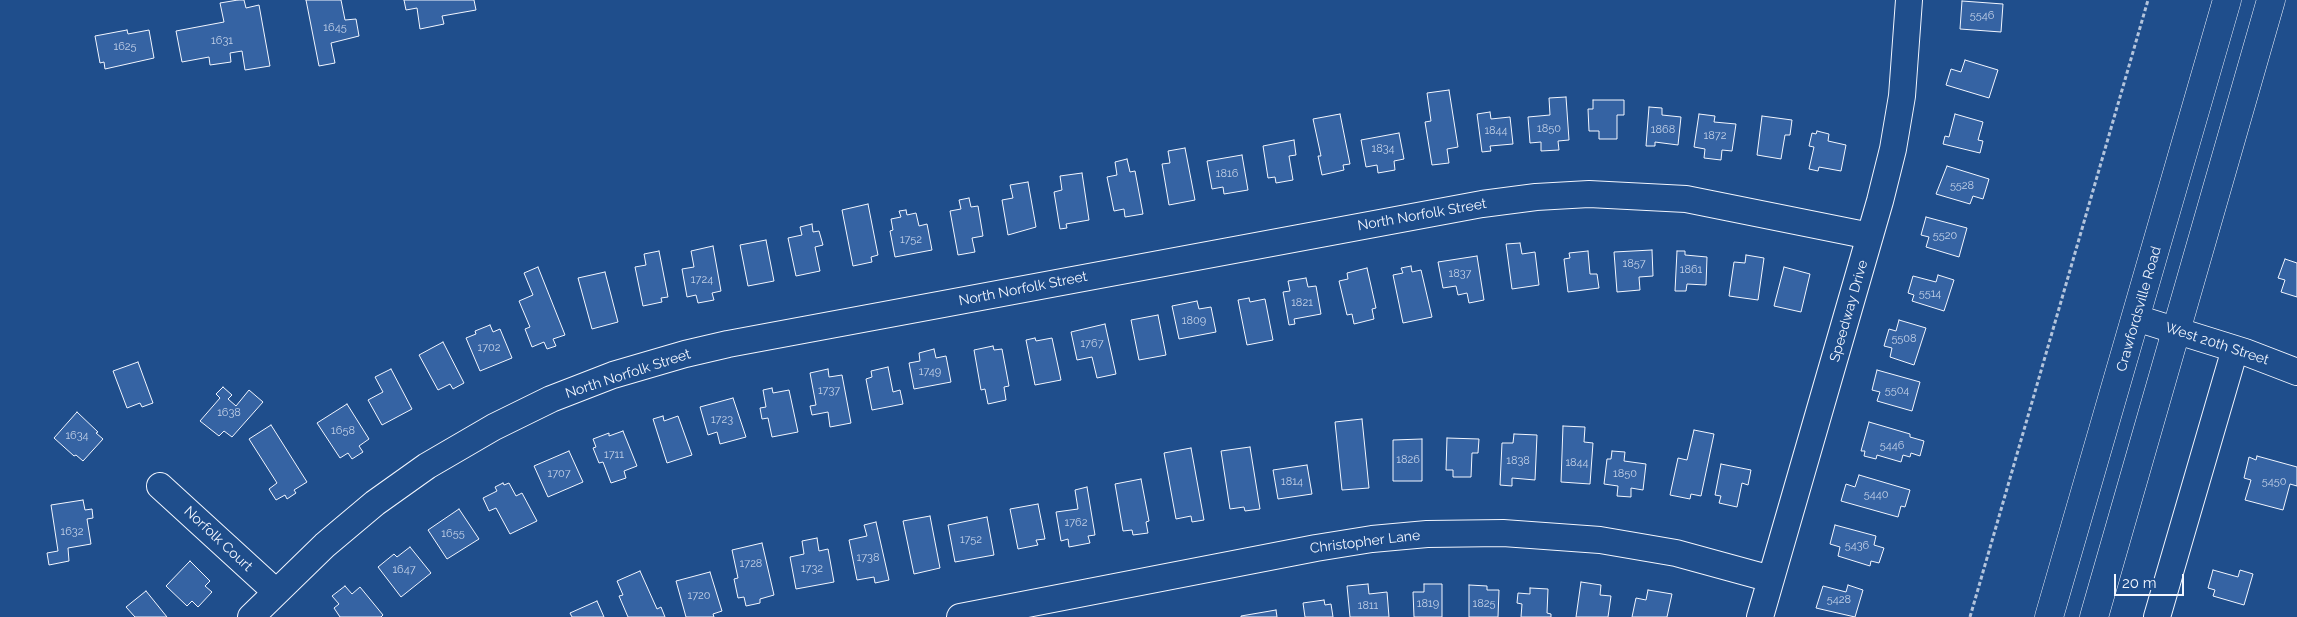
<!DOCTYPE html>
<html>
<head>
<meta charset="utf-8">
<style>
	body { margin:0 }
	#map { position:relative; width:2297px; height:617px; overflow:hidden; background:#1f4e8c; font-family:Raleway,sans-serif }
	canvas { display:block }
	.scale { position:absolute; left:2114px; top:574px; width:70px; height:22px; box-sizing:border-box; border:2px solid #f2f6ff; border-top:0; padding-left:6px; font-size:15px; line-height:18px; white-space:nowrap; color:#f2f6ff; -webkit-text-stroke:4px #1f4e8c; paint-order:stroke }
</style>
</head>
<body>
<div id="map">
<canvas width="2297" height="617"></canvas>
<div class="scale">20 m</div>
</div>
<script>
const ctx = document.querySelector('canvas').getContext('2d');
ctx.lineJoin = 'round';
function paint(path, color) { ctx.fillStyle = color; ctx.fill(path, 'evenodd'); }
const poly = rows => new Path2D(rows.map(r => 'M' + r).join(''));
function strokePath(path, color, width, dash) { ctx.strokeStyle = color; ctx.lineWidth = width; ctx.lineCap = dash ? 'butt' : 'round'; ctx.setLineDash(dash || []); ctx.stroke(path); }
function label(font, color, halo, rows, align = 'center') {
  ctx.font = font + ' Raleway,sans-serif'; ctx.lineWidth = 4; ctx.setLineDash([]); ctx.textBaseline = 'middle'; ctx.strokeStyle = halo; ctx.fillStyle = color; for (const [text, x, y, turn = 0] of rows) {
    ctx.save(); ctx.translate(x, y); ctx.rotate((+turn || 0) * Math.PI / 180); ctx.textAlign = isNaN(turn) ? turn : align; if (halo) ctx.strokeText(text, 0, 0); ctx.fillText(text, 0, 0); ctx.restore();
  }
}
const building = poly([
	[238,0,244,0,246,8,259,5,270,66,245,70,242,51,230,53,231,62,210,65,209,57,182,62,176,31,224,22,220,3,238,0],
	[306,0,341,0,345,20,356,19,359,36,331,43,335,63,319,66,306,0],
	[404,0,474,0,476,10,442,16,444,24,420,29,417,8,406,10,404,0],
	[1962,1,2003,4,2001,32,1960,29,1962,1],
	[127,30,128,34,149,30,154,58,105,69,104,62,100,63,95,36,127,30],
	[1965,60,1998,70,1989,98,1946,85,1951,69,1961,72,1965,60],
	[1449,90,1458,147,1447,149,1449,163,1432,165,1425,122,1431,121,1427,93,1449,90],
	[1566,97,1569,140,1558,141,1559,150,1541,151,1541,142,1530,143,1528,117,1550,115,1549,98,1566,97],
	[1593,100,1624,100,1624,115,1617,115,1617,139,1599,139,1599,131,1589,131,1588,109,1593,109,1593,100],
	[1649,107,1662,108,1662,115,1681,117,1678,145,1655,142,1655,146,1646,146,1649,107],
	[1490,112,1491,119,1510,117,1513,144,1490,146,1491,151,1482,152,1477,114,1490,112],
	[1340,114,1350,164,1343,165,1344,170,1322,175,1318,156,1321,156,1313,119,1340,114],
	[1699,114,1715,116,1714,122,1736,124,1732,151,1722,150,1721,160,1704,158,1705,149,1694,147,1699,114],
	[1955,114,1983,122,1978,140,1983,141,1980,153,1943,144,1945,136,1949,137,1955,114],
	[1762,116,1792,120,1790,135,1785,135,1781,159,1757,155,1762,116],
	[1817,131,1829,134,1828,141,1846,145,1841,171,1819,167,1818,171,1809,169,1814,147,1809,146,1812,133,1816,134,1817,131],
	[1399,133,1404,159,1394,161,1395,170,1378,173,1377,165,1366,167,1361,140,1399,133],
	[1294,140,1296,155,1289,156,1293,180,1276,183,1275,177,1268,178,1263,146,1294,140],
	[1185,148,1195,200,1169,205,1162,164,1170,163,1168,151,1185,148],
	[1242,155,1248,190,1224,194,1223,187,1212,189,1207,161,1242,155],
	[1127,159,1130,172,1135,171,1143,214,1125,217,1124,209,1114,211,1107,177,1117,175,1115,162,1127,159],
	[1947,166,1989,179,1983,199,1973,196,1970,204,1936,194,1947,166],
	[1082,173,1089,220,1066,224,1067,228,1060,229,1054,192,1062,190,1060,176,1082,173],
	[1028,182,1036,227,1008,235,1002,200,1013,198,1010,185,1028,182],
	[969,198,971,207,978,206,983,236,972,238,975,252,958,255,950,211,961,209,959,200,969,198],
	[868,204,878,255,871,257,872,262,853,266,842,210,868,204],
	[906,210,907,215,916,213,919,226,927,224,932,250,895,257,890,231,893,230,891,219,901,217,899,211,906,210],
	[1926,217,1967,228,1959,257,1926,247,1929,237,1921,235,1926,217],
	[812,224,813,232,819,231,823,245,815,247,820,271,796,276,788,238,802,235,800,227,812,224],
	[766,240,774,281,748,286,740,245,766,240],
	[1520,243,1522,254,1535,252,1539,285,1512,289,1506,244,1520,243],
	[713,246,721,291,712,293,714,300,698,303,696,295,687,297,682,269,694,267,691,251,713,246],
	[1652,250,1653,276,1639,277,1640,290,1617,292,1614,252,1652,250],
	[659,251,668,297,661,298,662,302,643,306,635,267,646,265,644,254,659,251],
	[1588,251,1590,274,1597,274,1599,288,1568,292,1564,259,1570,258,1569,253,1588,251],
	[1677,251,1685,251,1685,255,1707,257,1706,285,1687,284,1686,291,1675,291,1677,251],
	[1746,255,1764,258,1758,300,1729,296,1734,262,1745,263,1746,255],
	[1477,256,1484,300,1469,303,1467,293,1458,295,1456,286,1443,288,1438,262,1477,256],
	[2285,259,2297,263,2297,297,2281,292,2285,280,2278,278,2285,259],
	[1411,266,1412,272,1421,270,1432,317,1403,323,1393,275,1403,273,1401,268,1411,266],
	[538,267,565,335,553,339,556,346,547,349,544,342,532,347,525,329,530,327,519,301,533,295,524,273,538,267],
	[1784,267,1810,274,1801,312,1774,306,1784,267],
	[1367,268,1376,308,1372,309,1374,319,1354,324,1352,314,1347,315,1339,281,1348,279,1347,273,1367,268],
	[605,272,618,322,592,329,578,278,605,272],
	[1938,275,1954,280,1944,311,1912,301,1914,295,1908,293,1913,276,1936,282,1938,275],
	[1306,278,1308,287,1316,286,1321,314,1294,319,1295,324,1289,325,1283,292,1290,291,1288,281,1306,278],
	[1249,298,1250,302,1265,299,1273,340,1247,345,1238,300,1249,298],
	[1197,301,1199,309,1211,307,1216,332,1179,339,1172,306,1197,301],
	[1158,315,1166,355,1139,360,1131,320,1158,315],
	[1899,320,1926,328,1914,365,1890,357,1892,348,1884,346,1889,329,1896,331,1899,320],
	[1105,324,1116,374,1097,378,1092,357,1077,360,1071,332,1105,324],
	[490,325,493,332,500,329,512,358,480,371,466,338,476,334,475,331,490,325],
	[1035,338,1036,341,1052,338,1061,380,1035,385,1026,340,1035,338],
	[443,342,464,383,453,389,450,384,438,390,419,355,443,342],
	[993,346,994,350,1002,349,1009,386,1004,387,1006,400,988,404,985,389,981,390,974,350,993,346],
	[934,349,936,358,946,356,951,382,914,389,909,363,920,361,919,353,934,349],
	[138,362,153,403,142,407,140,403,127,408,113,371,138,362],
	[888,367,893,392,900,390,903,404,872,410,866,379,872,377,871,371,888,367],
	[391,369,412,409,382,425,368,400,383,392,375,377,391,369],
	[828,369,829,377,842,375,851,423,830,427,828,412,812,415,810,406,816,405,810,373,828,369],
	[1877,370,1920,382,1912,411,1877,401,1880,392,1872,390,1877,370],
	[223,387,232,395,228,399,236,406,249,390,263,402,232,437,224,431,219,436,200,421,220,398,216,394,223,387],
	[772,388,773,393,789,390,798,432,772,437,768,418,762,419,760,408,766,407,763,390,772,388],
	[733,398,746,437,720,444,717,432,708,435,700,407,733,398],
	[347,404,369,439,359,446,363,452,352,459,348,453,340,458,317,423,347,404],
	[77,412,98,432,96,433,103,439,83,461,76,455,74,456,54,438,77,412],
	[663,416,664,421,678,416,692,455,667,463,653,419,663,416],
	[1362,419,1369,488,1342,490,1335,422,1362,419],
	[1869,422,1910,434,1910,437,1924,441,1920,456,1911,453,1910,457,1903,455,1901,462,1877,455,1876,459,1864,456,1865,451,1861,451,1869,422],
	[271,425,307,482,294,490,296,493,287,499,285,495,276,500,269,489,277,483,249,439,271,425],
	[1563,426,1585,427,1584,442,1593,443,1590,484,1561,482,1563,426],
	[1694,430,1714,434,1701,496,1691,494,1690,499,1670,495,1678,458,1687,460,1694,430],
	[623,431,637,466,624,471,626,478,611,483,603,462,599,463,593,448,596,447,593,439,609,433,609,436,623,431],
	[1514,434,1537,435,1535,480,1512,478,1512,486,1500,485,1502,443,1513,443,1514,434],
	[1447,438,1479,439,1478,453,1472,453,1471,477,1453,477,1453,470,1446,470,1447,438],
	[1422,439,1422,481,1393,481,1393,440,1422,439],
	[1250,447,1260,509,1245,511,1244,507,1230,509,1221,451,1250,447],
	[1191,448,1204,520,1192,522,1191,516,1176,519,1164,453,1191,448],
	[569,451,583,482,548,497,534,466,569,451],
	[1612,451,1625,452,1624,461,1646,464,1643,490,1631,488,1631,497,1617,496,1618,486,1604,484,1607,459,1611,459,1612,451],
	[2257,456,2297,467,2297,486,2290,484,2283,510,2245,500,2251,480,2244,478,2249,457,2256,460,2257,456],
	[1721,464,1751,470,1748,485,1742,483,1737,507,1719,503,1721,496,1715,495,1721,464],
	[1307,465,1312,494,1278,499,1273,470,1307,465],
	[1859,475,1910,490,1905,507,1901,506,1898,517,1841,501,1846,484,1855,487,1859,475],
	[1141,479,1149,521,1146,522,1148,533,1133,535,1132,530,1123,531,1115,484,1141,479],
	[503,483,504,485,509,483,516,496,522,493,537,521,510,534,496,508,489,511,483,498,497,491,495,487,503,483],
	[1087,487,1095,535,1088,536,1090,543,1069,547,1068,539,1061,541,1056,512,1078,509,1075,490,1087,487],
	[83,500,85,510,92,509,93,518,87,519,91,544,68,548,69,561,49,565,47,553,58,551,51,505,83,500],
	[1038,504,1045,539,1036,540,1038,545,1018,549,1010,509,1038,504],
	[459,509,479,539,447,559,428,530,459,509],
	[930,516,940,568,914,574,903,521,930,516],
	[987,517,994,555,955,562,948,525,987,517],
	[876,522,889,580,875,583,874,577,857,580,849,540,867,536,864,525,876,522],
	[1835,525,1876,536,1874,545,1884,548,1879,563,1871,561,1870,566,1838,556,1840,547,1830,544,1835,525],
	[817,538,819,551,828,549,834,582,796,589,790,557,804,554,802,541,817,538],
	[762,543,774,595,760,599,760,603,746,606,744,597,738,598,734,579,738,578,732,550,762,543],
	[410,547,431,573,401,597,378,567,394,554,397,557,410,547],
	[190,561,210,581,205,586,212,592,198,607,192,601,187,606,166,586,190,561],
	[2213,570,2238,577,2240,570,2253,574,2244,605,2213,596,2215,590,2208,588,2213,570],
	[640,571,657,609,661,607,665,617,628,617,619,596,623,595,617,581,640,571],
	[710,572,722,611,713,614,714,617,686,617,676,581,710,572],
	[1581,582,1601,585,1600,595,1611,596,1608,617,1576,617,1581,582],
	[1368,584,1369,594,1387,592,1389,617,1350,617,1347,586,1368,584],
	[1424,584,1442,584,1442,617,1414,617,1413,592,1424,592,1424,584],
	[1469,585,1487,586,1487,590,1499,590,1498,617,1469,617,1469,585],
	[1848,585,1863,590,1855,617,1816,608,1823,586,1846,592,1848,585],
	[345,586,352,594,360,587,383,615,381,617,340,617,334,608,339,604,332,596,345,586],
	[1530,588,1548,589,1547,613,1551,614,1551,617,1521,617,1522,604,1517,603,1518,593,1530,594,1530,588],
	[1648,590,1672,594,1667,617,1632,617,1636,598,1646,600,1648,590],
	[146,591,167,617,135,617,126,607,146,591],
	[1324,600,1325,605,1331,604,1333,617,1305,617,1303,603,1324,600],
	[597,601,604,617,572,617,570,613,597,601],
	[1276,610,1277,617,1241,617,1241,616,1276,610]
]);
paint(building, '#3563a3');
strokePath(building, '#f2f6ff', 1);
const minor = poly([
	[2136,318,2245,352,2297,372],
	[160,486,276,592],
	[251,617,325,545,375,503,427,466,494,427,551,399,613,375,685,354,728,344,1482,204,1536,197,1589,194,1686,199,1870,236],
	[960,617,1316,548,1372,539,1427,534,1503,533,1600,540,1676,553,1771,579],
	[1760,617,1880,201,1893,149,1902,96,1909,0],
	[2157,617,2235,349]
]);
const major = poly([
	[2049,617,2227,0],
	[2094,617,2271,0]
]);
strokePath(minor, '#f2f6ff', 28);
strokePath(major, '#f2f6ff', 29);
strokePath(poly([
	[1970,617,2148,0]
]), '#b3c4dc', 3, [4, 2.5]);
strokePath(minor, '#1f4e8c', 26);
strokePath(major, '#1f4e8c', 28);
label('11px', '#c3d1e8', null, [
	["5546",1982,16],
	["1645",335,28],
	["1631",222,41],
	["1625",125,47],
	["1850",1549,129],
	["1868",1663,130],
	["1844",1496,131],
	["1872",1715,136],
	["1834",1383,149],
	["1816",1227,174],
	["5528",1962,186],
	["5520",1945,236],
	["1752",911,240],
	["1857",1634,264],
	["1861",1691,270],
	["1837",1460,274],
	["1724",702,280],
	["5514",1930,294],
	["1821",1302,303],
	["1809",1194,321],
	["5508",1904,339],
	["1767",1092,344],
	["1702",489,348],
	["1749",930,372],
	["1737",829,391],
	["5504",1897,391],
	["1638",229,413],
	["1723",722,420],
	["1658",343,431],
	["1634",77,436],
	["5446",1892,446],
	["1711",614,455],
	["1826",1408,460],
	["1838",1518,461],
	["1844",1577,463],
	["1707",559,474],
	["1850",1625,474],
	["1814",1292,482],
	["5450",2274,482],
	["5440",1876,495],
	["1762",1076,523],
	["1632",72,532],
	["1655",453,534],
	["1752",971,540],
	["5436",1857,546],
	["1738",868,558],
	["1728",751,564],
	["1732",812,569],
	["1647",404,570],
	["1720",699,596],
	["5428",1839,600],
	["1819",1428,604],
	["1825",1484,604],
	["1811",1368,606]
]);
label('14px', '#f2f6ff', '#1f4e8c', [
	["North Norfolk Street",1422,215,-10],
	["North Norfolk Street",1023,289,-11],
	["Crawfordsville Road",2139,309,-74],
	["Speedway Drive",1849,311,-74],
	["West 20th Street",2217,344,18],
	["North Norfolk Street",628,374,-18],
	["Norfolk Court",218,539,43],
	["Christopher Lane",1365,542,-7]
]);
</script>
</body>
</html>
